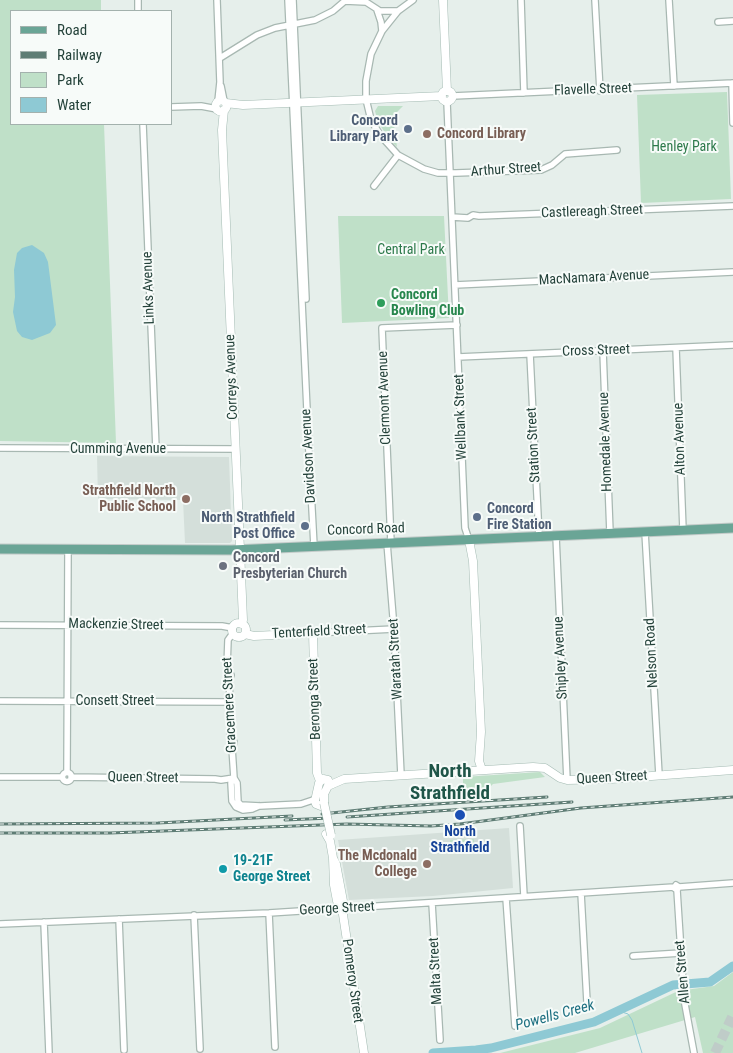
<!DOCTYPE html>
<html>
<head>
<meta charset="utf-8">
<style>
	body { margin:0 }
	#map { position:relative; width:733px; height:1053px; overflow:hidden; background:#e6efeb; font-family:"Roboto Condensed",sans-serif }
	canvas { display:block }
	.legend { position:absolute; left:10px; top:10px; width:162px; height:115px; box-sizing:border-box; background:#f7fbf9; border:1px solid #a3b1ad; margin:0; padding:6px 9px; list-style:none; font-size:15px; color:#24423a }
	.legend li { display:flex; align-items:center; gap:10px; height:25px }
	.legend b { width:25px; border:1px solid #a3b1ad }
</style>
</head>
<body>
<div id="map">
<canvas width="733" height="1053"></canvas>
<ul class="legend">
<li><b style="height:6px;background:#6aa596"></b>Road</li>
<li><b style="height:6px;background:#5f7d75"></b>Railway</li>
<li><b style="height:14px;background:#bfe0c8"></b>Park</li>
<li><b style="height:14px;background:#8ec9d4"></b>Water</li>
</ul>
</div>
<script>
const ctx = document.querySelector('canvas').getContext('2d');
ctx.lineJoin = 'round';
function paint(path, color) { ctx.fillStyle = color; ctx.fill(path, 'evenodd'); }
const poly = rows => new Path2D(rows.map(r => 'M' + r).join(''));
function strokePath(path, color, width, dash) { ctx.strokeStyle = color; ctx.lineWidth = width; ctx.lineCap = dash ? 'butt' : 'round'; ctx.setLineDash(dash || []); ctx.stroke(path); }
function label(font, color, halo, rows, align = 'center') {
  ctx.font = font + ' "Roboto Condensed",sans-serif'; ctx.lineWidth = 4; ctx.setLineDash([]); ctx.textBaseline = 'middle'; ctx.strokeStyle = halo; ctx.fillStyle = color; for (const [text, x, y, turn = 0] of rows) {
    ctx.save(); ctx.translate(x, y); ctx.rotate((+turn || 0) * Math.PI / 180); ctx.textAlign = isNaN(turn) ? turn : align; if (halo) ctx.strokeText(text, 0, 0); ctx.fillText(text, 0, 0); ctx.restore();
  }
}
paint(poly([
	[97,456,229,457,232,541,230,543,185,543,183,500,98,499],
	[509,828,513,888,433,896,349,900,338,840]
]), '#d4dfda');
paint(poly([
	[0,0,101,0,101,11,11,11,11,124,104,124,116,443,0,441],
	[727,92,731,199,641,203,637,95],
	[378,106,403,106,397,112,399,114,394,124,397,147,390,140,378,122,375,111],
	[338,216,444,216,449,318,342,323],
	[540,772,545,777,493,784,482,795,477,797,477,799,463,800,463,777],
	[474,839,474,851,451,853,450,840],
	[733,972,733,1053,703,1053,695,1017,575,1053,500,1053,600,1028,678,991,714,986]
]), '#bfe0c8');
paint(poly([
	[32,245,44,253,48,262,56,325,50,333,32,340,22,337,17,331,13,312,15,297,14,270,17,253,22,248]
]), '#8ec9d4');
strokePath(poly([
	[619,1011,628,1014,632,1020,642,1053]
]), '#8ec9d4', 1);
strokePath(poly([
	[433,1053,476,1050,491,1048,594,1022,673,985,710,982,733,966]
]), '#8ec9d4', 9);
strokePath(poly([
	[715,1053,733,1015]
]), '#bfccc8', 10, [10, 5]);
const street = poly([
	[138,0,138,11],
	[217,0,220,82,218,101],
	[288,0,309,453,314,546],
	[293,0,306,299],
	[413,0,398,11,382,31,371,54,366,81,366,99,371,120,380,135,398,155,424,169,438,173,456,173,541,170,552,165,565,154,617,150],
	[521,0,524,93],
	[595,0,600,91],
	[669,0,674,86],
	[345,1,366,2,365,0],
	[366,2,380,11,398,11],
	[377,10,381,22,382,31],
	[718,22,733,21],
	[220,58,257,35,275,28,315,20,333,11,346,0],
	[732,83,733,123],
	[221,86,224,101],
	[453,96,733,83],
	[447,102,465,528,469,540],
	[171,107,201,106,217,109],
	[143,124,156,449],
	[374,186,398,155],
	[452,217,468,218,473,215,479,216,733,206],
	[455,285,733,272],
	[676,348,683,530],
	[603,351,610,533],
	[530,354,539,536],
	[458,357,733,345],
	[0,448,235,449],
	[645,532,659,775],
	[556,536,567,780],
	[387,543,394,629,401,775],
	[391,543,382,328,457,325],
	[0,625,222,626,233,628],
	[233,633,228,640,227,667,231,675,229,680,231,727,230,736,234,742,232,748,234,778,237,783,238,802,241,805,260,806,301,804,316,799],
	[313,633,394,629],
	[0,701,230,702],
	[67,772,68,550],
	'62.5 777a4.5 4.5 0 1 1 9 0a4.5 4.5 0 1 1-9 0Z',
	[0,777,62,777],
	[71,777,215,779,221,780,234,778],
	[234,778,231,783,232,801,236,807,243,810,252,809,259,806],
	[520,826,524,896],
	[679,887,733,883],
	[677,890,674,888,676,885,679,887,677,890,684,999,694,1053],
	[581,893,587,1002],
	[506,898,515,1026],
	[432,903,440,1040],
	[269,913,275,1047],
	[194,915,200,1049],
	[119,919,124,1050],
	[44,922,49,1053],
	[0,924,269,913,674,887],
	[633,956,681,953]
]);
const secondary = poly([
	[443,0,447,91],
	'441.5 96a5.5 5.5 0 1 1 11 0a5.5 5.5 0 1 1-11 0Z',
	'215.5 106a5.5 5.5 0 1 1 11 0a5.5 5.5 0 1 1-11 0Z',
	[226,103,243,105,442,96],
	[224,110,222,130,243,620,242,624],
	[469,540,473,561,481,732,479,761,482,770],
	'232 630a7 7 0 1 1 14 0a7 7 0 1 1-14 0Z',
	[245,634,254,636,313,633,317,773,320,781],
	[323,779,328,780,329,784,324,794,324,803,321,806,316,804,315,801,319,783,323,779],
	[328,786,344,779,533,767,545,768,560,778,567,780,611,779,733,770],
	[326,834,330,841,333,858,334,885,337,901,342,908],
	[333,858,336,864,343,901,342,908,364,1053]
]);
const primary = poly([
	[0,549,232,550,733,528]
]);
strokePath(street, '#a8b8b2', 8);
strokePath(secondary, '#a4bbb3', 9);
strokePath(primary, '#c2cac8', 11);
strokePath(street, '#fff', 5.5);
strokePath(secondary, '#fff', 8);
strokePath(primary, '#6aa596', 9);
const rail = poly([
	[322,814,388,807,547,797],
	[347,817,572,802],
	[285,820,330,818],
	[0,824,158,823,292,816],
	[0,833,110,833,347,824,431,826,460,824,581,808,733,797]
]);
strokePath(rail, '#5f7d75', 3);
strokePath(rail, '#f7fbf9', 1, [4]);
const secondaryBridge = poly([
	[324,803,331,835]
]);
strokePath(secondaryBridge, '#a4bbb3', 9, []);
strokePath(secondaryBridge, '#fff', 8);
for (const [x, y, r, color] of [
	[408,129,5,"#5c6f8a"],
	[427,134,5,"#8d6e63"],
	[381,303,5,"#2e9e5b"],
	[186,499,5,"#8d6e63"],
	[477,517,5,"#5c6f8a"],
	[305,526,5,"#5c6f8a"],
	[223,566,5,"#6b7280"],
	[460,815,6,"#1a4fb4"],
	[427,864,5,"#8d6e63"],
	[223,869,5,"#0f9aa8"]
]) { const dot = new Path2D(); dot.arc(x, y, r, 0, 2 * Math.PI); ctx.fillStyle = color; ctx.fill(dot); strokePath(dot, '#f7fbf9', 2); }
label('14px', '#24423a', '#f7fbf9', [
	["Flavelle Street",593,90,-2],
	["Arthur Street",506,170,-4],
	["Castlereagh Street",592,212,-2],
	["MacNamara Avenue",594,278,-3],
	["Links Avenue",149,288,-92],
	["Cross Street",596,351,-2],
	["Correys Avenue",232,377,-92],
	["Clermont Avenue",385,398,-92],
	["Wellbank Street",461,417,-92],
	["Alton Avenue",680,439,-92],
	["Homedale Avenue",606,442,-92],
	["Station Street",534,445,-93],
	["Cumming Avenue",118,449],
	["Davidson Avenue",309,456,-93],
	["Concord Road",366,530,-2],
	["Mackenzie Street",116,625,1],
	["Tenterfield Street",319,632,-3],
	["Nelson Road",652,653,-93],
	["Shipley Avenue",561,658,-93],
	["Waratah Street",396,659,-93],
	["Beronga Street",315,699,-92],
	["Consett Street",115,701],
	["Gracemere Street",230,705,-93],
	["Queen Street",143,778,1],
	["Queen Street",612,778,-3],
	["George Street",337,909,-3],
	["Malta Street",436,971,-93],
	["Allen Street",683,972,-95],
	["Pomeroy Street",352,981,82]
]);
label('bold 14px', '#4e5e75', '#f7fbf9', [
	["Concord",398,121],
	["Library Park",398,137],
	["Concord",487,509,"left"],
	["Fire Station",487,525,"left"],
	["North Strathfield",295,518],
	["Post Office",295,534]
], 'right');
label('bold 14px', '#785e54', '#f7fbf9', [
	["Concord Library",437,134,"left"],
	["Strathfield North",176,491],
	["Public School",176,507],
	["The Mcdonald",417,856],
	["College",417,872]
], 'right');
label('14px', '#2d7a4b', '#f7fbf9', [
	["Henley Park",684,147],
	["Central Park",411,250]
]);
label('bold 14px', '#27864d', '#f7fbf9', [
	["Concord",391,295],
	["Bowling Club",391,311]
], 'left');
label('bold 14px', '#5b616d', '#f7fbf9', [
	["Concord",233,558],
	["Presbyterian Church",233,574]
], 'left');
label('bold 14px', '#164399', '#f7fbf9', [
	["North",460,832],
	["Strathfield",460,848]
]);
label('bold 14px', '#0d838f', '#f7fbf9', [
	["19-21F",233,861],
	["George Street",233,877]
], 'left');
label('italic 15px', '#1c6f80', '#f7fbf9', [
	["Powells Creek",555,1016,-15]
]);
label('bold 19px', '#1f5548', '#f7fbf9', [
	["North",450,772],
	["Strathfield",450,794]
]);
</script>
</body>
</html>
